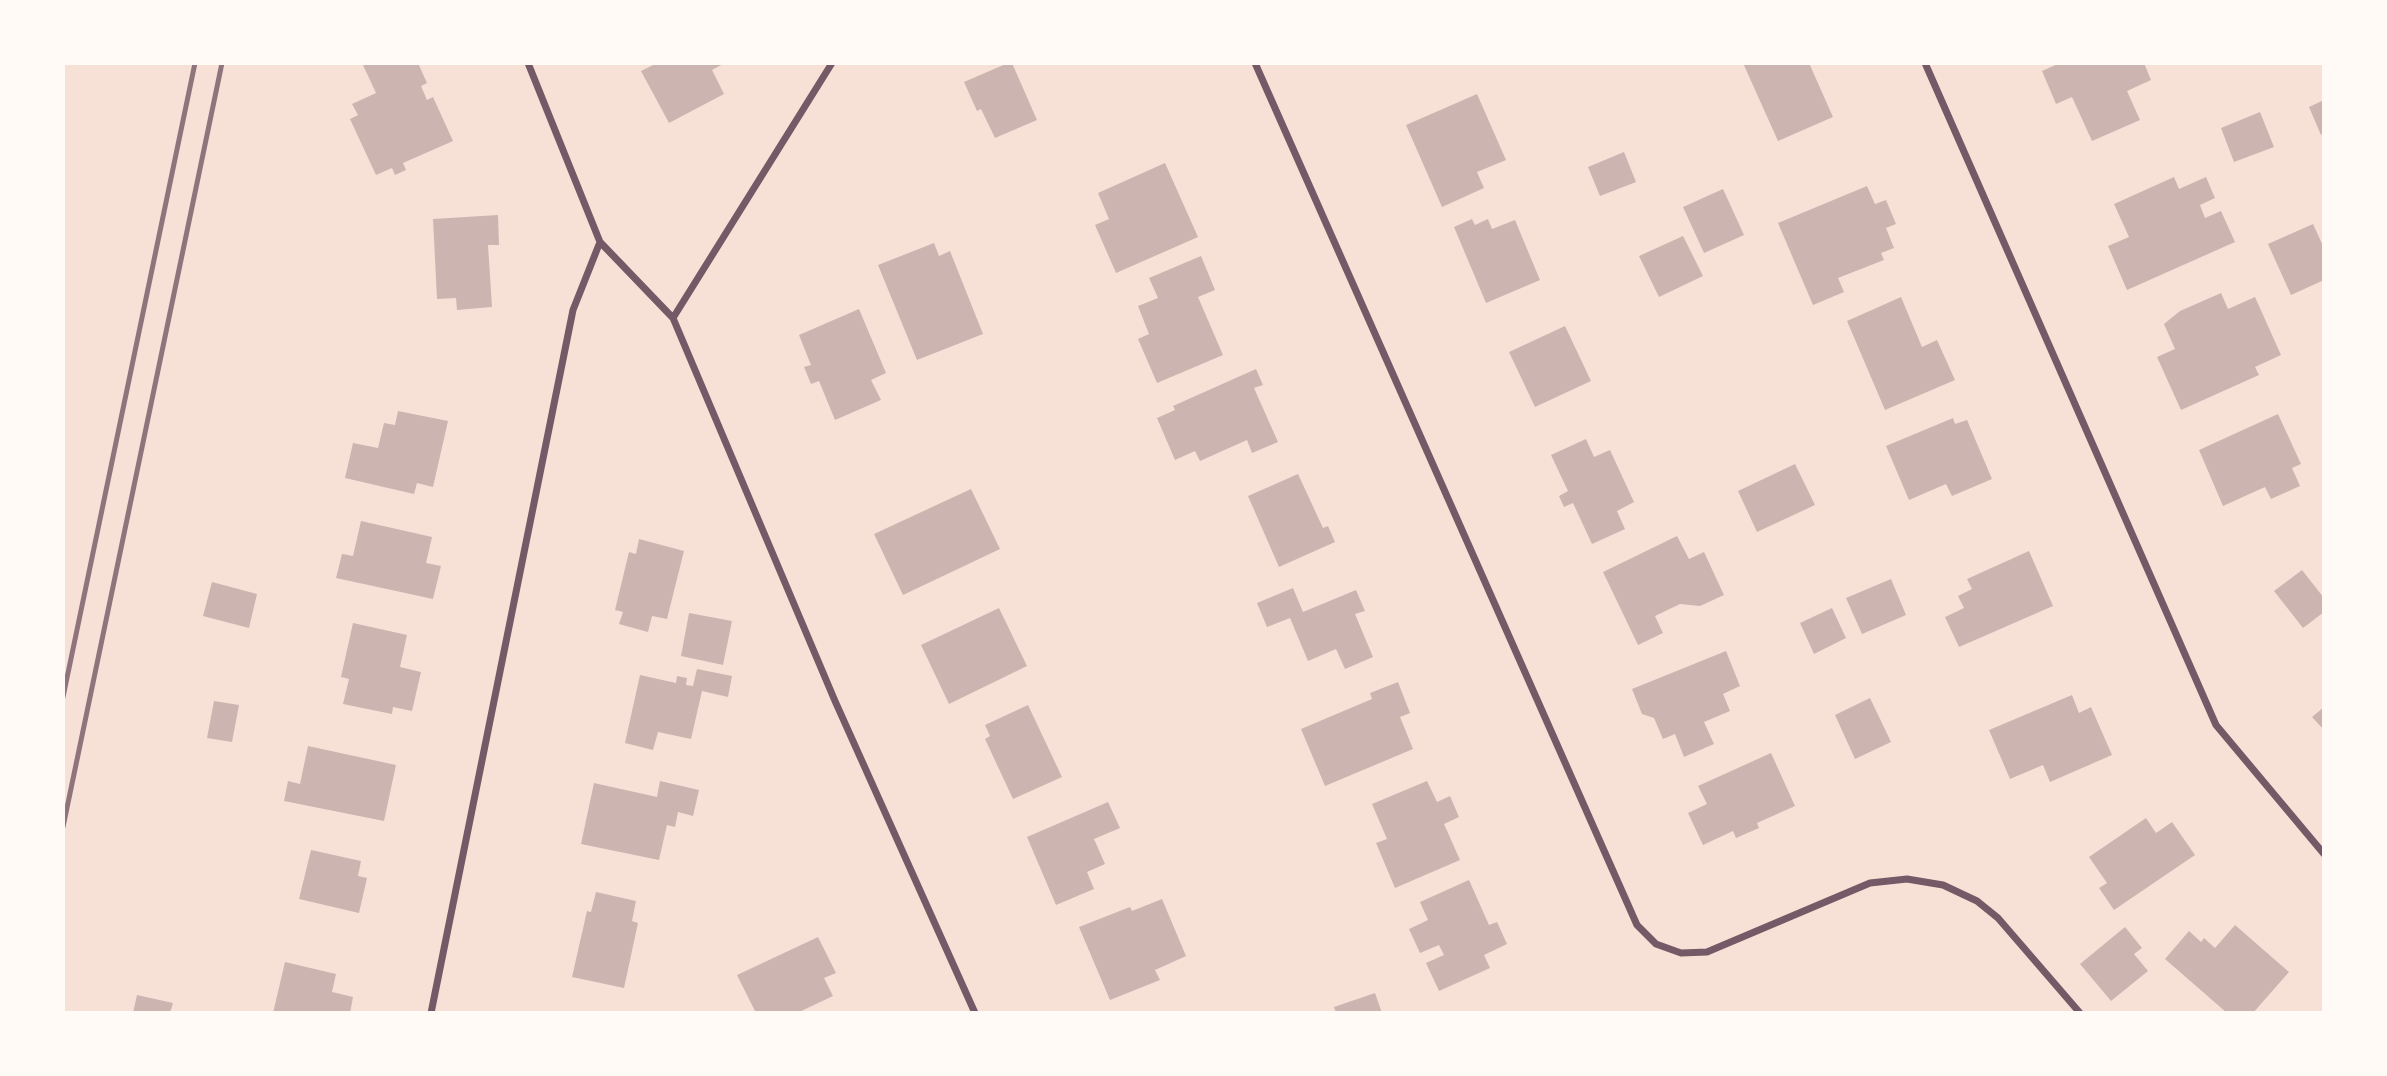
<!DOCTYPE html>
<html>
<head>
<meta charset="utf-8">
<style>
	body { margin:0 }
	#map { position:relative; width:2387px; height:1076px; overflow:hidden; background:#f7e1d7; font-family:Signika,sans-serif }
	canvas { display:block }
	.frame { position:absolute; inset:0; border:65px solid #fffaf5; pointer-events:none }
</style>
</head>
<body>
<div id="map">
<canvas width="2387" height="1076"></canvas>
<div class="frame"></div>
</div>
<script>
const ctx = document.querySelector('canvas').getContext('2d');
ctx.lineJoin = 'round';
function paint(path, color) { ctx.fillStyle = color; ctx.fill(path, 'evenodd'); }
const poly = rows => new Path2D(rows.map(r => 'M' + r).join(''));
function strokePath(path, color, width, dash) { ctx.strokeStyle = color; ctx.lineWidth = width; ctx.lineCap = dash ? 'butt' : 'round'; ctx.setLineDash(dash || []); ctx.stroke(path); }
paint(poly([
	[362,63,418,63,427,83,421,86,427,100,433,97,453,141,403,163,406,170,395,175,392,168,376,175,350,119,358,115,352,104,376,93],
	[657,63,725,63,712,70,724,94,669,123,641,71],
	[1008,63,1012,63,1037,120,995,138,981,109,977,111,964,82],
	[1743,63,1809,63,1833,117,1778,141],
	[2060,63,2144,63,2151,80,2127,91,2140,120,2092,141,2072,97,2056,104,2042,71],
	[1477,94,1506,160,1477,172,1484,188,1442,207,1406,125],
	[2324,100,2324,133,2321,135,2309,107],
	[2260,112,2274,147,2234,162,2221,128],
	[1624,152,1636,182,1600,196,1588,167],
	[1165,163,1198,237,1116,273,1095,225,1109,219,1098,193],
	[2174,177,2179,189,2206,177,2215,198,2200,205,2205,218,2221,211,2235,242,2127,290,2108,246,2129,237,2114,204],
	[1867,186,1875,204,1886,200,1896,224,1886,228,1894,248,1881,253,1884,260,1838,278,1844,292,1813,305,1778,223],
	[1723,189,1744,235,1704,253,1683,207],
	[498,215,499,245,488,245,492,307,457,310,456,298,437,299,433,219],
	[1472,219,1475,225,1488,219,1492,229,1515,220,1540,280,1486,303,1454,227],
	[2313,224,2324,248,2324,280,2291,295,2268,244],
	[1683,236,1703,276,1659,297,1639,256],
	[934,243,939,256,950,251,983,334,917,360,878,265],
	[1201,256,1215,290,1198,297,1223,355,1157,383,1138,339,1149,334,1138,306,1158,298,1149,278],
	[2221,293,2228,309,2255,297,2281,355,2255,367,2259,375,2181,410,2157,357,2175,349,2164,324,2180,311],
	[1901,297,1922,347,1937,340,1955,380,1885,410,1847,321],
	[859,309,886,373,871,380,881,400,835,420,819,381,811,384,804,367,811,365,799,335],
	[1565,326,1591,381,1535,407,1509,352],
	[1256,369,1263,385,1254,388,1278,442,1252,453,1247,440,1200,461,1195,451,1175,460,1157,418,1175,410,1173,406],
	[398,411,448,421,433,487,417,483,414,494,345,478,353,443,378,448,384,423,395,425],
	[2278,414,2301,464,2292,468,2300,486,2271,499,2265,487,2223,506,2199,450],
	[1953,418,1955,424,1967,420,1992,479,1952,496,1946,484,1909,500,1886,446],
	[1586,439,1594,457,1610,450,1634,502,1617,511,1625,529,1592,544,1573,503,1564,507,1559,496,1568,491,1551,455],
	[1795,464,1815,505,1757,532,1738,491],
	[1298,474,1323,528,1328,526,1335,542,1279,567,1248,496],
	[971,489,1000,549,903,595,874,534],
	[361,521,432,537,426,563,441,566,433,599,336,578,342,554,353,556],
	[1677,536,1689,559,1704,552,1724,595,1700,606,1680,604,1655,616,1663,633,1638,645,1603,572],
	[639,539,684,551,667,619,652,616,648,632,619,624,623,612,615,610,629,552,636,554],
	[2029,551,2053,606,1959,647,1945,617,1964,608,1958,596,1972,589,1967,579],
	[2302,570,2324,598,2324,612,2303,628,2274,591],
	[1891,579,1906,615,1862,634,1846,598],
	[212,582,257,594,249,628,203,616],
	[1293,588,1303,612,1356,590,1365,611,1355,614,1373,657,1345,669,1336,649,1308,661,1290,618,1267,627,1257,603],
	[999,608,1027,666,949,704,921,645],
	[1832,608,1846,638,1814,654,1800,623],
	[689,613,732,621,723,665,681,656],
	[353,623,407,635,400,667,421,672,412,711,393,707,392,714,343,704,349,679,341,677],
	[1726,651,1740,686,1723,694,1730,711,1704,722,1714,744,1684,757,1675,734,1663,739,1654,718,1642,714,1632,689],
	[697,669,732,676,728,697,702,691,691,739,658,732,653,750,625,743,640,675,676,683,677,676,687,678,686,685,693,686],
	[1398,682,1410,713,1400,717,1413,749,1325,786,1301,729,1372,699,1370,693],
	[2072,695,2079,713,2091,707,2112,755,2050,782,2043,765,2010,779,1989,730],
	[1870,698,1891,742,1855,759,1835,715],
	[214,701,239,705,232,742,207,738],
	[1028,705,1062,777,1013,799,985,739,990,736,985,725],
	[2324,707,2324,730,2312,717],
	[308,746,396,765,384,821,284,801,288,781,300,784],
	[1771,753,1795,806,1757,823,1759,828,1736,838,1733,831,1703,845,1688,813,1707,804,1698,786],
	[660,781,699,790,693,816,678,812,675,827,667,825,659,860,581,844,594,783,657,797],
	[1427,781,1437,802,1450,796,1459,817,1444,824,1460,860,1395,888,1376,843,1387,839,1372,804],
	[1108,802,1120,828,1094,839,1105,864,1087,872,1094,889,1056,905,1027,837],
	[2146,818,2156,833,2172,822,2195,855,2114,910,2099,888,2107,883,2089,857],
	[311,850,361,861,358,876,367,878,359,913,299,899],
	[1469,880,1489,925,1497,922,1507,944,1484,955,1490,968,1439,991,1426,963,1444,955,1439,945,1420,953,1409,929,1428,920,1420,902],
	[596,892,636,901,632,921,638,923,624,988,572,977,587,911,591,912],
	[1162,899,1186,956,1155,970,1160,980,1110,1000,1079,927,1130,907,1132,911],
	[2235,925,2289,972,2253,1013,2227,1013,2165,959,2189,931,2201,942,2204,938,2215,948],
	[2125,927,2142,948,2134,954,2148,971,2111,1001,2080,964],
	[818,937,836,973,824,978,833,996,797,1013,756,1013,737,975],
	[285,962,336,974,332,992,353,997,350,1013,273,1013],
	[1375,993,1382,1013,1336,1013,1334,1007],
	[137,995,173,1003,170,1013,133,1013]
]), '#ccb4b1');
strokePath(poly([
	[528,63,600,242,673,318,835,701,975,1013],
	[1255,63,1637,925,1656,944,1681,953,1707,952,1870,883,1907,879,1943,885,1977,901,1998,918,2080,1013],
	[1925,63,2216,725,2324,854],
	[673,318,832,63],
	[431,1013,573,310,600,242]
]), '#755966', 7);
strokePath(poly([
	[63,697,195,63],
	[63,827,222,63]
]), '#8f747c', 5);
</script>
</body>
</html>
